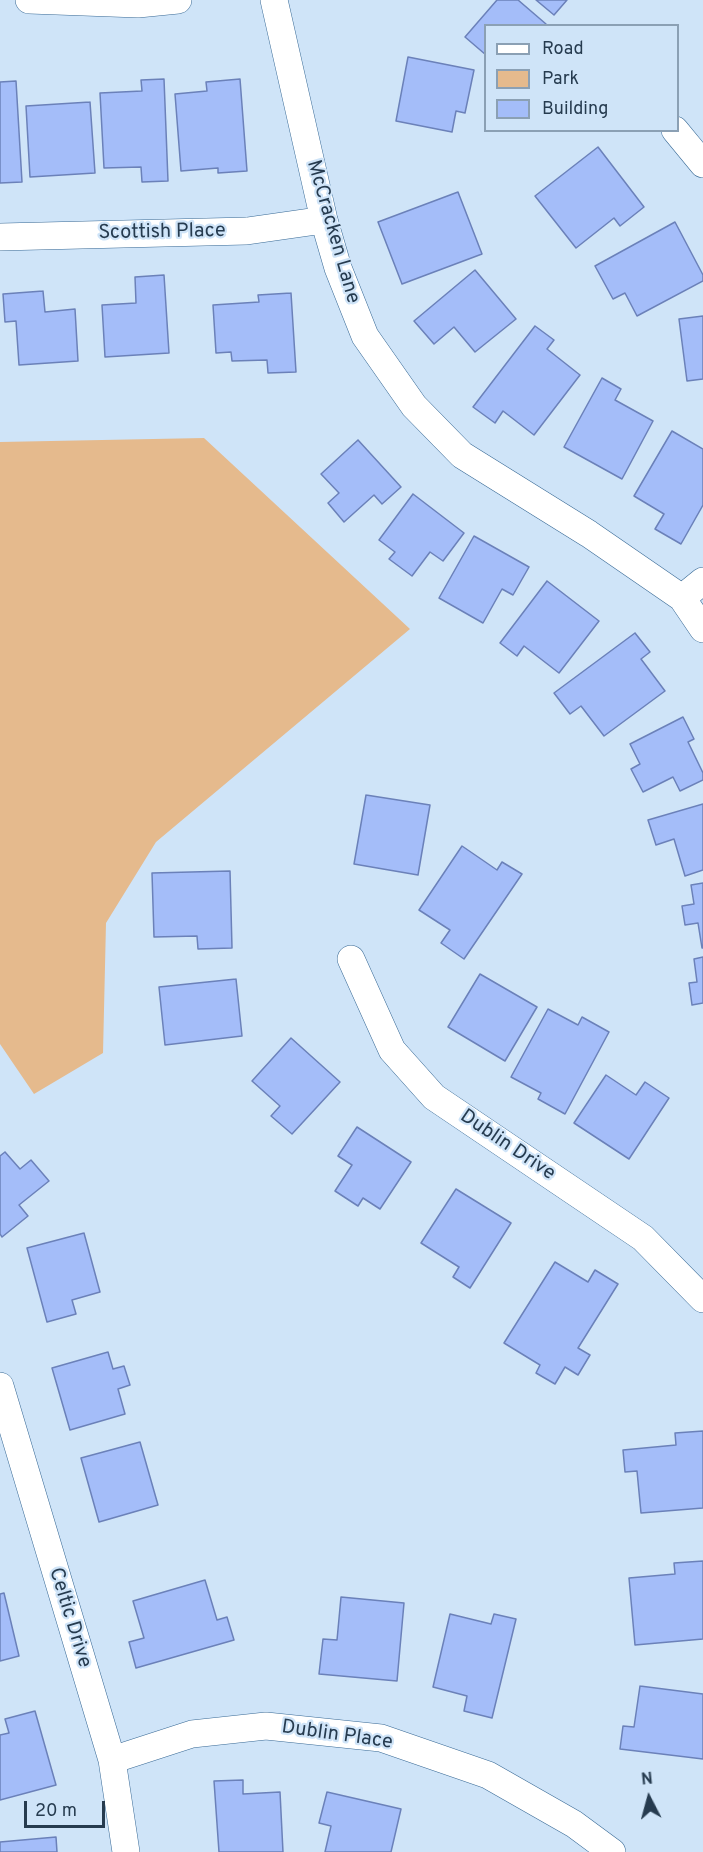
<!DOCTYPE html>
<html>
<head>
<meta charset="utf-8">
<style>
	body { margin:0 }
	#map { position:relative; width:703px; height:1852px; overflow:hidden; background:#cfe4f8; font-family:Overpass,sans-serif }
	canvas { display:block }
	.legend { position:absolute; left:484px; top:24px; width:195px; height:108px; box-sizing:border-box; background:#cfe4f8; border:2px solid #8ba0b4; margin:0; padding:8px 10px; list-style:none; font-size:18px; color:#263b4f }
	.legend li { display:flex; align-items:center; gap:12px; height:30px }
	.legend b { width:30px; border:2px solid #8ba0b4 }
	.north { position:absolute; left:619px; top:1768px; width:60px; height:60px; -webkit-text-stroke:4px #cfe4f8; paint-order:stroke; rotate:354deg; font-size:16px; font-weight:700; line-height:24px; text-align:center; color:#263b4f }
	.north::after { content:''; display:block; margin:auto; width:21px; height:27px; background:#263b4f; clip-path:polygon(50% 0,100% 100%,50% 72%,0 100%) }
	.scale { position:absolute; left:24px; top:1801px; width:81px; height:27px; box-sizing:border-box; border:3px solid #263b4f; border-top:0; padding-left:8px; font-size:18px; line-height:21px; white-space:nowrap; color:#263b4f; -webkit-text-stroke:4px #cfe4f8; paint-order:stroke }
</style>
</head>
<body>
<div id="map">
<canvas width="703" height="1852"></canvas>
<ul class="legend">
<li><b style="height:8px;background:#fff"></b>Road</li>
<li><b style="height:16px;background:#e5ba8d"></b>Park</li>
<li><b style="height:16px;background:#a4bdf9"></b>Building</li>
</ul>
<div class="north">N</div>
<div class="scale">20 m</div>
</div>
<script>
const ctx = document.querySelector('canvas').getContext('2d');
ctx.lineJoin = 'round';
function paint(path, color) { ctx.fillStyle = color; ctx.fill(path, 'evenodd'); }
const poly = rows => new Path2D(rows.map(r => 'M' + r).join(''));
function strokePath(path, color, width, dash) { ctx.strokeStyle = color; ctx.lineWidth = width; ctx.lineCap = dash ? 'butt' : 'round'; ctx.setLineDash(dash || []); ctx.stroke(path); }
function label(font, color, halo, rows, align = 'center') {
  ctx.font = font + ' Overpass,sans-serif'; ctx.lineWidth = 4.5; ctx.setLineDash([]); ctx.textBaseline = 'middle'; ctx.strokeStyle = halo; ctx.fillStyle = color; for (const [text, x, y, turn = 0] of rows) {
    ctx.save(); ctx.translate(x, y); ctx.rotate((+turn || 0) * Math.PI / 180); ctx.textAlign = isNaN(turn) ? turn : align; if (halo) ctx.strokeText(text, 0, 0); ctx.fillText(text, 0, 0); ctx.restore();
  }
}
paint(poly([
	[204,438,410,629,156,842,106,923,103,1053,34,1094,0,1044,0,442]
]), '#e5ba8d');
const building = poly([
	[497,0,518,0,546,24,544,26,486,26,486,55,465,37,497,0],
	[536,0,567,0,554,15,536,0],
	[408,57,474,70,465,113,456,111,452,132,396,121,408,57],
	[164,79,168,181,142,182,141,167,104,168,100,93,142,91,141,80,164,79],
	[240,79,247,171,218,173,218,168,181,171,175,94,207,91,206,82,240,79],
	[16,81,22,182,0,183,0,82,16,81],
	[90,102,95,173,30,177,26,106,90,102],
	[598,147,644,207,620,226,614,218,576,248,535,196,598,147],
	[458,192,482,254,402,284,378,222,458,192],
	[675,222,703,275,703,281,637,316,625,293,613,299,595,266,675,222],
	[475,270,516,319,475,352,454,327,434,344,414,321,475,270],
	[164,275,169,353,105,357,102,305,136,303,135,277,164,275],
	[43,291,45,312,75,309,78,361,19,365,16,321,5,322,3,294,43,291],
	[291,293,296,372,268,373,267,360,232,361,231,352,216,353,213,305,259,302,258,295,291,293],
	[703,316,703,379,687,381,679,319,703,316],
	[535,326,554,340,547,349,580,375,534,435,503,411,495,423,473,407,535,326],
	[602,378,621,389,615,400,653,421,622,479,564,447,602,378],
	[672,431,703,449,703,505,681,544,655,529,664,514,634,496,672,431],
	[358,440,401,487,382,504,374,495,344,522,328,503,339,493,321,474,358,440],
	[413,494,464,533,443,561,430,552,412,576,389,559,395,552,379,540,413,494],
	[474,536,529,567,513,595,502,589,483,623,439,598,474,536],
	[547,581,599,621,559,673,524,646,517,656,500,643,547,581],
	[635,633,650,652,641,659,665,691,604,736,581,706,570,714,554,693,635,633],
	[683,717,694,739,688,742,703,773,703,780,680,791,673,777,643,792,631,769,640,764,630,744,683,717],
	[366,795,430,805,418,875,354,864,366,795],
	[703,804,703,870,685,876,674,839,656,845,648,820,703,804],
	[462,846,497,870,502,862,522,874,464,959,441,943,450,930,419,910,462,846],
	[230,871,232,948,198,949,197,936,154,937,152,873,230,871],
	[703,883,703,948,702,948,698,923,685,925,682,906,694,904,691,885,703,883],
	[703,957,703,1003,692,1005,689,983,697,982,694,959,703,957],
	[480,974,537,1007,505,1061,448,1027,480,974],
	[236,979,242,1036,165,1045,159,987,236,979],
	[548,1009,578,1025,582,1017,609,1032,565,1114,538,1099,541,1093,511,1077,548,1009],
	[291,1038,340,1082,292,1134,271,1116,280,1106,252,1081,291,1038],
	[606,1075,636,1095,645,1082,669,1098,629,1159,574,1123,606,1075],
	[357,1127,411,1162,380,1209,363,1198,358,1206,335,1191,352,1165,338,1156,357,1127],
	[5,1152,20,1169,31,1160,49,1181,19,1205,28,1216,2,1237,0,1234,0,1156,5,1152],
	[456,1189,511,1223,470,1288,453,1277,459,1267,421,1243,456,1189],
	[84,1233,100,1292,72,1300,76,1314,47,1322,27,1248,84,1233],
	[555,1262,588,1282,595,1270,618,1284,578,1348,590,1355,578,1375,565,1367,555,1384,536,1373,540,1365,504,1343,555,1262],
	[108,1352,113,1369,124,1366,130,1385,118,1389,125,1414,70,1430,52,1368,108,1352],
	[703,1431,703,1508,641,1513,637,1471,625,1472,623,1450,676,1445,675,1433,703,1431],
	[140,1442,158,1505,99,1522,81,1458,140,1442],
	[703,1561,703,1639,635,1645,629,1578,675,1574,674,1563,703,1561],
	[205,1580,217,1620,227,1617,234,1640,136,1668,129,1642,144,1638,133,1601,205,1580],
	[4,1593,19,1656,0,1661,0,1594,4,1593],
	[341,1597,404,1603,397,1681,319,1674,323,1639,337,1640,341,1597],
	[450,1614,491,1624,494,1614,516,1619,492,1718,464,1711,467,1696,433,1687,450,1614],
	[640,1686,703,1694,703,1759,620,1749,623,1726,634,1727,640,1686],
	[35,1711,56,1785,0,1800,0,1735,9,1733,5,1719,35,1711],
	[243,1780,243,1794,280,1792,283,1852,219,1852,214,1781,243,1780],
	[327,1792,401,1809,391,1852,325,1852,331,1826,319,1823,327,1792],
	[56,1837,57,1852,0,1852,0,1842,56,1837]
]);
paint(building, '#a4bdf9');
strokePath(building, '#6b81b9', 1.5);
const minor = poly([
	[29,0,138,4,178,0],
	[274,0,324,220,338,268,365,336,414,406,462,455,589,534,682,598,703,629],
	[675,130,703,164],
	[0,237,247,231,324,220],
	[682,598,703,581],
	[351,959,392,1050,434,1097,643,1238,703,1299],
	[0,1386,112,1760,126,1852],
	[112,1760,192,1734,266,1726,381,1738,488,1775,574,1824,612,1852]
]);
strokePath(minor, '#386995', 28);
strokePath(minor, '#fff', 27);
label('20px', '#263b4f', '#cfe4f8', [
	["McCracken Lane",332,232,74],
	["Scottish Place",162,233,-1],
	["Dublin Drive",507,1146,34],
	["Celtic Drive",69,1618,73],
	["Dublin Place",337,1736,8]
]);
</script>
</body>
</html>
